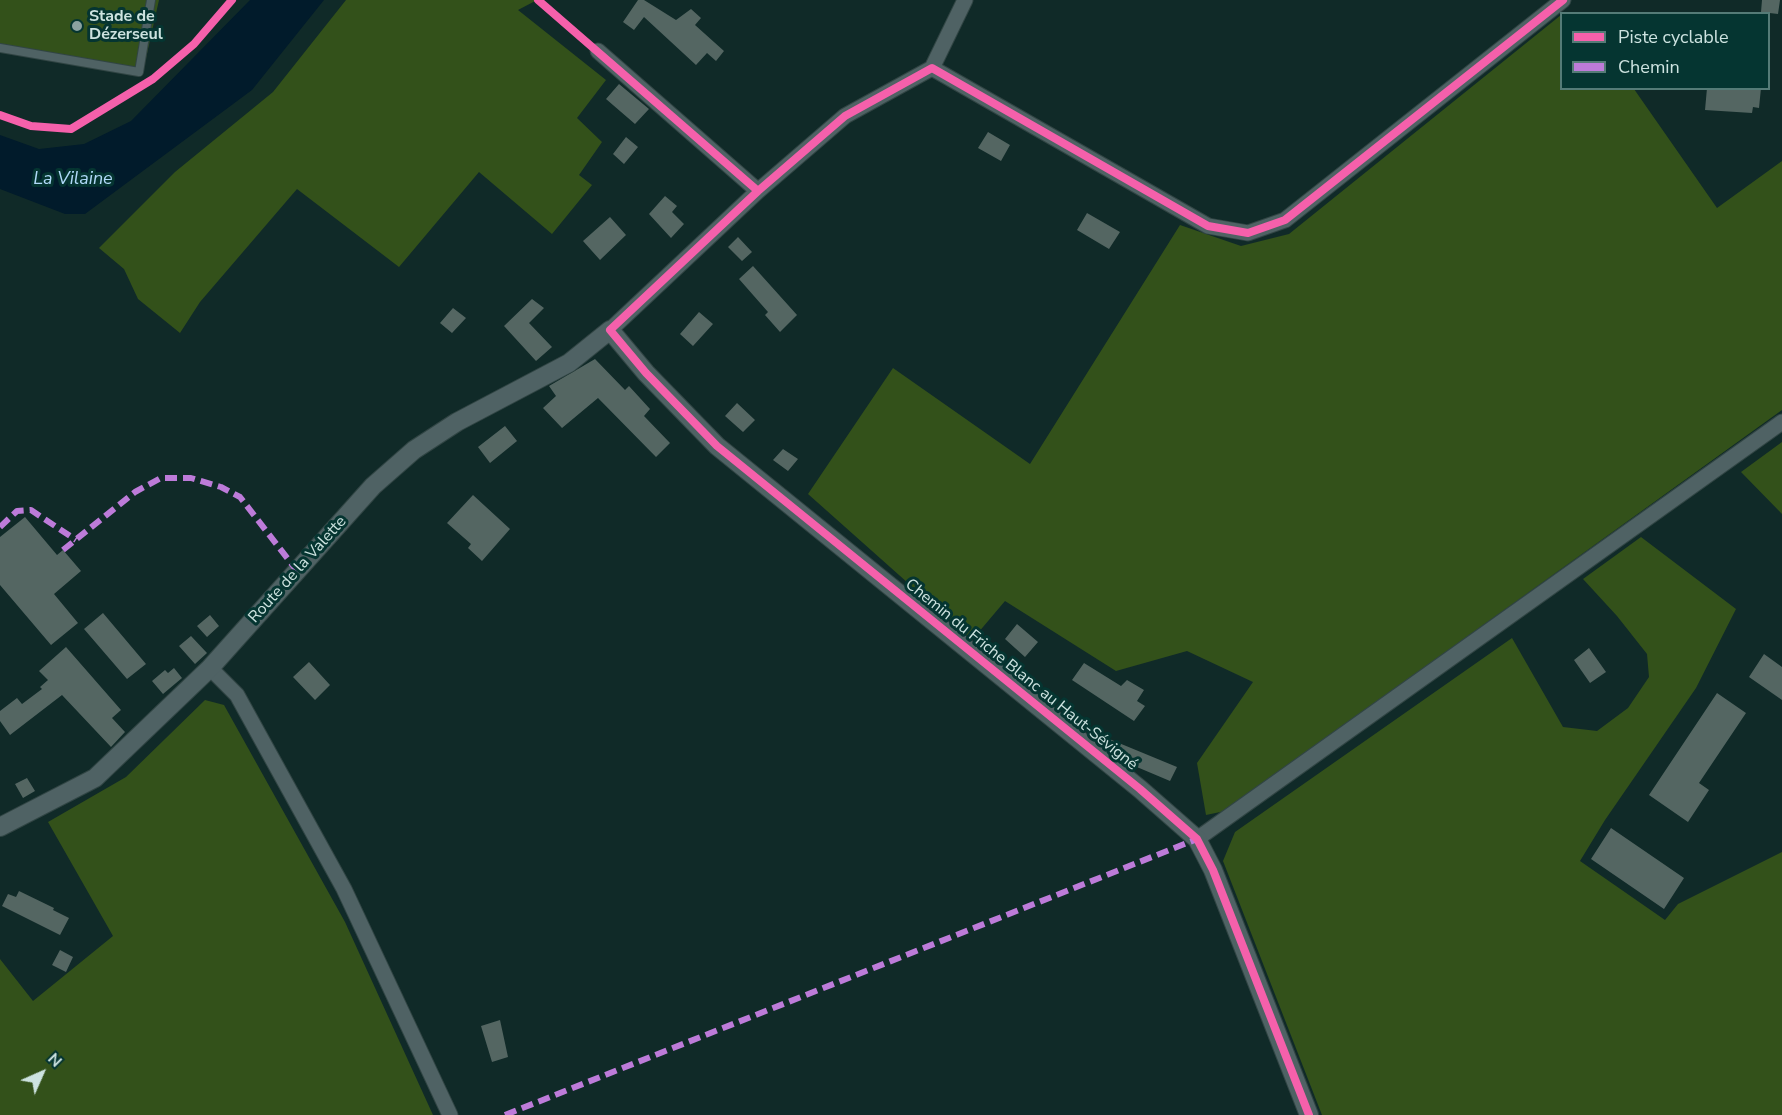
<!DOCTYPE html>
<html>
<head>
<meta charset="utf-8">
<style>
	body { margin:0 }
	#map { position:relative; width:1782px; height:1115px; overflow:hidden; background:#102a28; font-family:"Nunito Sans",sans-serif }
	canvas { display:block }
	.legend { position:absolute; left:1560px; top:12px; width:210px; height:78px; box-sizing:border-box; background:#053531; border:2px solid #557b77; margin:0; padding:8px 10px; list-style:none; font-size:18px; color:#cde3e0 }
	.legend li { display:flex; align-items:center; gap:12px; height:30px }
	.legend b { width:30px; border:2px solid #557b77 }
	.north { position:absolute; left:12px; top:1043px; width:60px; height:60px; -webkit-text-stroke:4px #053531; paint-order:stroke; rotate:45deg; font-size:16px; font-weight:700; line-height:24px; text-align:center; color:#cde3e0 }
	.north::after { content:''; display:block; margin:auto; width:21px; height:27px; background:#cde3e0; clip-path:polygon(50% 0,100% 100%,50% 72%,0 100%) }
</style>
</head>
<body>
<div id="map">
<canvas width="1782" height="1115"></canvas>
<ul class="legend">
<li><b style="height:8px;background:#f560ab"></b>Piste cyclable</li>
<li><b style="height:8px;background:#bd7bd9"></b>Chemin</li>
</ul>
<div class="north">N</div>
</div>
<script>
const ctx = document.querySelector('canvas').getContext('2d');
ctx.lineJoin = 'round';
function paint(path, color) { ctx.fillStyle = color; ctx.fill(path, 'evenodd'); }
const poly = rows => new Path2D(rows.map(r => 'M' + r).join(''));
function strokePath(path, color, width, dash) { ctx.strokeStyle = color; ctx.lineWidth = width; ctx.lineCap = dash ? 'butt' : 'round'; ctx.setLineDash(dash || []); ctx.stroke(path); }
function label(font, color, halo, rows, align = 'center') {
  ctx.font = font + ' "Nunito Sans",sans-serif'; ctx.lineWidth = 6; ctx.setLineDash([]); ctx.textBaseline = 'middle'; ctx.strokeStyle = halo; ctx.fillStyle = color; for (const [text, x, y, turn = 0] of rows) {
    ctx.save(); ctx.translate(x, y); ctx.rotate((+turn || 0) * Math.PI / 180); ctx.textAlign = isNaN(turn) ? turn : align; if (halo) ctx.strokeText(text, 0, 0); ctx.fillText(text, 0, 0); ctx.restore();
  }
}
paint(poly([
	[0,0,159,0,142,76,0,52],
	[346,0,537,0,518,10,606,80,577,118,602,142,579,175,592,185,552,234,479,172,399,267,297,189,200,302,180,333,138,299,124,269,99,248,175,172,273,92],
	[1561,15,1562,88,1634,89,1717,208,1782,161,1782,410,1225,811,1206,815,1197,763,1253,682,1187,651,1116,671,1005,601,972,640,808,494,893,368,1030,464,1180,225,1241,246,1289,234],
	[1782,442,1782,514,1741,472],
	[1641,537,1736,609,1696,688,1605,820,1580,861,1665,920,1678,904,1782,852,1782,1115,1322,1115,1223,861,1235,832,1512,638,1563,727,1597,731,1628,708,1649,677,1647,654,1617,616,1583,579],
	[205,700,224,705,345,922,433,1115,0,1115,0,959,33,1001,113,936,48,822,126,777]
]), '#33511a');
paint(poly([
	[250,0,324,0,252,90,85,214,65,214,0,189,0,135,39,149,84,144,131,121]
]), '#011b2b');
paint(poly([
	[638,0,644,0,676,20,691,9,701,18,695,25,724,51,716,61,707,53,696,65,644,17,634,30,623,22],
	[1762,0,1780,0,1778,14,1761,12],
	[619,84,649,109,635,124,606,99],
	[1707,88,1761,88,1759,108,1753,107,1752,113,1705,110],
	[988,132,1010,145,1001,161,978,148],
	[626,137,638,147,624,164,613,154],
	[665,196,677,206,672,212,684,224,671,238,649,214],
	[1087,213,1120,232,1109,249,1077,230],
	[610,217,626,235,600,260,583,241],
	[738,237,752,252,742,261,728,247],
	[753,266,797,315,780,332,765,315,768,312,739,279],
	[532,299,544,308,529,323,552,347,536,361,504,326],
	[453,308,466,318,452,333,440,323],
	[699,312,713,324,693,346,680,334],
	[595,359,625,390,629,386,650,409,644,416,670,443,656,457,598,398,562,428,543,408,556,396,549,386],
	[737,403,755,420,743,432,725,416],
	[505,426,517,441,490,463,478,447],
	[783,449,798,459,788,471,773,460],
	[473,495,510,529,482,561,468,548,471,544,447,523],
	[25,517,57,555,63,550,81,571,54,594,78,623,51,645,0,585,0,537],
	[103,613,146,664,127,679,84,629],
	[210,615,219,626,207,637,197,626],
	[1017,624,1038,642,1025,657,1005,639],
	[191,636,207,653,195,664,179,646],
	[66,647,121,710,112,718,125,732,111,747,62,695,10,735,0,721,0,711,17,698,22,704,42,689,40,687,48,680,39,671],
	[1589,648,1606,672,1590,683,1574,660],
	[1764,654,1782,667,1782,700,1749,677],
	[309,662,330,685,315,700,293,677],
	[1084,663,1121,686,1127,680,1144,690,1137,701,1145,706,1134,721,1072,680],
	[174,668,182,678,163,694,152,681,165,670,168,673],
	[1717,693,1746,713,1699,783,1709,790,1688,822,1649,795],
	[1085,729,1177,767,1170,781,1125,762],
	[27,778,35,791,23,798,15,784],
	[1611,828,1684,878,1664,909,1591,859],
	[19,891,54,908,53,910,69,918,60,935,2,906,8,894,16,897],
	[60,950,73,957,66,972,52,965],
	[500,1020,508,1057,492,1062,481,1026]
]), '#546662');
const service = poly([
	[0,48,139,72,151,0]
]);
const minor = poly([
	[598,51,758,191],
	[932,68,965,0],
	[610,330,758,191,845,116,932,68,1208,226,1248,233,1285,220,1563,0],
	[210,668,237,695,344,889,450,1115],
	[1197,839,1782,422]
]);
const tertiary = poly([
	[0,827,95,778,210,668,373,486,414,450,457,422,569,363,610,330,646,373,717,446,1140,789,1197,839,1213,870,1309,1115]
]);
strokePath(service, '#314544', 10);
strokePath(minor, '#314544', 17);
strokePath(tertiary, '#314544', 20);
strokePath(service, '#4f6264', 8);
strokePath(minor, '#4f6264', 15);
strokePath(tertiary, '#4f6264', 18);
strokePath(poly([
	[0,527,17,511,31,510,76,540],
	[63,550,135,492,161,478,191,478,221,487,240,497,298,572],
	[505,1115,1197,839]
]), '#bd7bd9', 6, [12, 6]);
strokePath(poly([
	[538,0,758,191],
	[0,115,31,126,71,129,153,79,194,44,232,0],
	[1309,1115,1213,870,1197,839,1140,789,717,446,646,373,610,330,758,191,845,116,932,68,1208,226,1248,233,1285,220,1563,0]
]), '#f560ab', 8);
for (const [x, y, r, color] of [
	[77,26,6,"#8ba2a0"]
]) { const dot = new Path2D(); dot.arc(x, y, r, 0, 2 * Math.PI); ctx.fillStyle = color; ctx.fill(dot); strokePath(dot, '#053531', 2); }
label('bold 16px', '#cde3e0', '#053531', [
	["Stade de",89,17],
	["Dézerseul",89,35]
], 'left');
label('16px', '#cde3e0', '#053531', [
	["Route de la Valette",298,570,-48],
	["Chemin du Friche Blanc au Haut-Sévigné",1021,675,39]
]);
label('italic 18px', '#b0d9f8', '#053531', [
	["La Vilaine",73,180]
]);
</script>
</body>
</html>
